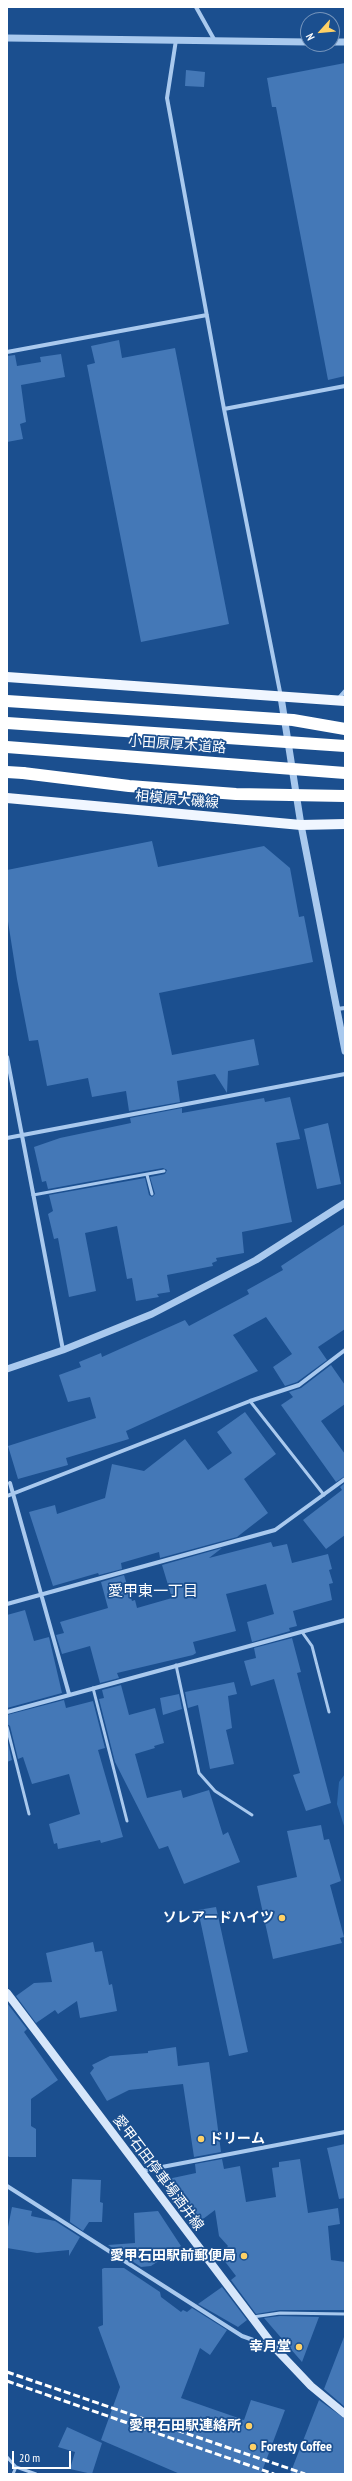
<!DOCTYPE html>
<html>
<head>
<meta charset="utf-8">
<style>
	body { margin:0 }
	#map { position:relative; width:352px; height:2481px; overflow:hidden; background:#1b4f8f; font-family:"PT Sans Narrow",sans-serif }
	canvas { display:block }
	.frame { position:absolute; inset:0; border:8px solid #fff; pointer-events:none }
	.north { position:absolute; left:300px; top:12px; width:40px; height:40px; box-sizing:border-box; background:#1b4f8f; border:1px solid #7695bc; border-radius:50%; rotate:243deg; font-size:11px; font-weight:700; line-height:16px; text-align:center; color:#fff }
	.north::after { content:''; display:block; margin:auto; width:14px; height:18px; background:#ffd166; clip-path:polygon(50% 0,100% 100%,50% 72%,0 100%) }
	.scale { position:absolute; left:12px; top:2451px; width:59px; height:18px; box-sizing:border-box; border:2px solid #fff; border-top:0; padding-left:5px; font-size:12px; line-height:14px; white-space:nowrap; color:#fff; -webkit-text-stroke:3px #1b4f8f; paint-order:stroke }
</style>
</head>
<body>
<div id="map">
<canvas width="352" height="2481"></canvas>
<div class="frame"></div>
<div class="north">N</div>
<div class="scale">20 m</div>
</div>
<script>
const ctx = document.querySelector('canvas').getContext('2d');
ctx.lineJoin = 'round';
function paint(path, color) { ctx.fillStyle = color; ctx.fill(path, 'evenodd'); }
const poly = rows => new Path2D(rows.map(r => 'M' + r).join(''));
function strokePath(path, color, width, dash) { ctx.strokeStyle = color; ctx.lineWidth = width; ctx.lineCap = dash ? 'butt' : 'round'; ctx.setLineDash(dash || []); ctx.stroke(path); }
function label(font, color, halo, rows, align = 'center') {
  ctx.font = font + ' "PT Sans Narrow","Noto Sans JP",sans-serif'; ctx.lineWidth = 3.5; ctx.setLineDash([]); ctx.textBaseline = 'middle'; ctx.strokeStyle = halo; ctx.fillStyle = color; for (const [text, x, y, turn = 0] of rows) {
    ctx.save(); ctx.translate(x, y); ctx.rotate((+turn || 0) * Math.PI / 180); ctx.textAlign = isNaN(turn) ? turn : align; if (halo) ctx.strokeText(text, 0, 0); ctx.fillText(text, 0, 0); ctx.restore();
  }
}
paint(poly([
	[345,1774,345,1829,337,1804,339,1782]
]), '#2e69ad');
paint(poly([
	[345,63,345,376,328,380,276,107,272,107,267,78],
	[186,70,205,72,204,87,185,86],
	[119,340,122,358,175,348,229,624,141,642,87,365,95,363,91,346],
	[61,354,65,377,21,385,26,422,20,424,23,439,7,442,7,356,15,355,17,366,41,362,40,357],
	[152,841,158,867,264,846,290,868,299,917,304,916,313,962,159,993,172,1055,254,1039,259,1065,228,1071,227,1093,215,1074,177,1081,180,1102,129,1111,126,1091,92,1097,88,1078,47,1086,38,1040,29,1041,17,979,7,915,7,870],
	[290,1097,300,1139,276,1143,292,1222,242,1232,244,1253,216,1258,217,1261,212,1263,213,1266,167,1275,170,1292,157,1294,159,1297,136,1301,132,1278,127,1279,117,1226,85,1233,96,1291,69,1297,58,1238,54,1239,48,1214,53,1211,49,1195,145,1178,149,1195,152,1197,155,1194,150,1177,165,1174,167,1170,163,1168,48,1189,46,1181,42,1182,34,1147,60,1138,131,1123,130,1118,182,1108,182,1113,264,1098,265,1102],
	[328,1123,341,1184,317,1189,304,1129],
	[345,1224,345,1329,318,1347,327,1360,297,1382,285,1386,273,1367,292,1354,266,1317,233,1335,258,1371,126,1431,129,1439,66,1458,68,1465,18,1479,8,1446,96,1418,90,1397,68,1402,59,1375,81,1367,79,1362,101,1353,102,1357,185,1320,189,1326,249,1294,247,1290,283,1270,281,1266],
	[331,1365,345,1385,345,1404,321,1421,345,1454,345,1476,336,1482,281,1405,293,1397,289,1392,301,1388],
	[245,1412,276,1454,244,1479,268,1513,237,1537,160,1558,159,1552,121,1563,122,1569,99,1575,98,1573,53,1586,29,1512,55,1505,57,1514,105,1498,112,1464,144,1471,185,1439,208,1470,232,1453,217,1432],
	[345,1483,345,1535,326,1549,303,1520,342,1490,340,1487],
	[271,1542,273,1547,287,1544,292,1563,328,1554,332,1569,329,1570,333,1583,329,1584,332,1600,293,1611,297,1626,289,1628,290,1631,252,1642,247,1622,274,1614,266,1584,226,1594,236,1631,193,1642,196,1653,193,1655,117,1673,119,1678,100,1683,90,1646,62,1654,56,1635,64,1633,60,1622,108,1608,101,1582,124,1575,132,1601,135,1600,137,1608,172,1598,162,1565,222,1548,209,1558],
	[25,1610,34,1641,49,1637,62,1693,7,1708,7,1615],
	[292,1638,301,1672,297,1673,331,1803,306,1811,293,1775,300,1773,274,1679,251,1686,244,1661,256,1658,254,1648],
	[234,1682,237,1694,228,1696,232,1728,226,1730,234,1764,210,1769,198,1705,188,1708,185,1692],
	[121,1685,129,1715,155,1708,164,1743,154,1746,155,1748,135,1754,147,1798,181,1790,183,1798,209,1790,223,1835,228,1832,240,1862,184,1884,168,1846,159,1849,115,1762,99,1699,104,1698,102,1690],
	[179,1694,182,1709,163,1715,160,1698],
	[64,1700,66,1708,93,1701,105,1748,98,1750,123,1837,101,1843,100,1840,58,1849,57,1843,54,1844,49,1824,80,1814,69,1774,32,1784,23,1757,18,1759,10,1726,7,1724,7,1715],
	[7,1739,12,1760,7,1762],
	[321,1825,324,1840,329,1839,341,1881,330,1885,344,1937,340,1938,342,1943,273,1959,257,1886,297,1877,287,1831],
	[216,1907,248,2052,229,2056,198,1910],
	[93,1942,95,1952,102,1951,109,1985,112,1984,117,2011,80,2018,77,2001,58,2014,55,2010,36,2023,16,1996,34,1983,52,1982,46,1953],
	[7,2003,27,2029,24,2032,58,2080,31,2099,31,2126,36,2129,36,2157,9,2157,7,2155],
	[176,2047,178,2066,209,2062,221,2152,194,2157,183,2084,129,2090,107,2101,90,2073,94,2068,92,2065,110,2056,148,2053,148,2051],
	[345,2144,345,2198,339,2199,327,2148],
	[222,2159,224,2169,240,2166,246,2202,276,2197,272,2168,279,2167,279,2162,300,2159,308,2213,338,2208,340,2224,328,2226,331,2260,345,2262,345,2310,280,2310,256,2314,231,2280,236,2276,220,2255,228,2246,219,2236,215,2210,199,2222,168,2179,196,2173,195,2164],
	[72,2179,101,2180,100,2202,103,2203,102,2222,89,2222,83,2231,70,2222],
	[12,2207,32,2211,31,2216,55,2221,80,2237,69,2256,69,2250,37,2253,7,2248,7,2232],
	[158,2211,181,2246,151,2266,141,2267,108,2245,135,2243,134,2213],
	[104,2268,124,2268,160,2292,161,2297,181,2312,183,2310,187,2312,192,2308,227,2330,210,2355,200,2348,181,2398,244,2420,251,2400,285,2410,261,2474,180,2474,101,2440,120,2387,98,2327,103,2325,102,2269],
	[222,2287,247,2320,238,2327,198,2304],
	[280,2316,319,2317,302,2362,264,2318],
	[344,2337,345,2337,345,2407,324,2389],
	[319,2400,345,2419,345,2474,290,2474],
	[67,2427,102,2443,92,2474,70,2469,75,2452,58,2447]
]), '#4478b7');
strokePath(poly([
	[147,1175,152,1194],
	[33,1195,164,1171],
	[250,1401,324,1495],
	[302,1632,312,1646,329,1712],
	[176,1665,199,1773,215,1791,252,1815],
	[93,1688,127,1821],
	[7,1727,29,1814],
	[253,2317,280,2313,345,2314],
	[7,2457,16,2467,36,2474],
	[13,2474,16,2467]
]), '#a9c9ee', 3);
strokePath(poly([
	[196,7,215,41],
	[176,40,167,98,224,409,281,697],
	[7,352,207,315],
	[224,409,345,386],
	[338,699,345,691],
	[337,1009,345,1008],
	[7,1057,63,1350],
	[7,1138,345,1074],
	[10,1483,69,1694],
	[7,1496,250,1401,299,1385,345,1350],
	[7,1604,275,1530,345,1479],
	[7,1712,345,1620],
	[141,2171,345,2132],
	[7,2186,242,2336,273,2347]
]), '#a9c9ee', 4);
strokePath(poly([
	[7,38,308,42],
	[332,42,345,42],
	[281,697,301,825,345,1051],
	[7,1369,63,1350,152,1314,256,1260,345,1203]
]), '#a9c9ee', 7);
strokePath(poly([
	[7,1993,275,2348,311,2386,345,2414]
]), '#d6e6fa', 8);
strokePath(poly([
	[7,677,345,701],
	[7,798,301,825,345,824]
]), '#f0f6ff', 10);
strokePath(poly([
	[7,772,23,773]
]), '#fff', 12);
strokePath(poly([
	[7,2372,305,2474],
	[7,2381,274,2474]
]), '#fff', 3, [7, 3]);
strokePath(poly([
	[7,701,293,720,345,729],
	[7,723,345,746],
	[7,747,345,773],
	[23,773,129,786,236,794,345,796]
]), '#fff', 12);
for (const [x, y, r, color] of [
	[282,1918,4,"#ffd166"],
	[201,2139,4,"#ffd166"],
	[244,2256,4,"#ffd166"],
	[299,2347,4,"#ffd166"],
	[249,2426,4,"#ffd166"],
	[253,2447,4,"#ffd166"]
]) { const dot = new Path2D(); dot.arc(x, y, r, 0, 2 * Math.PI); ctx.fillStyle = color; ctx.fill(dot); strokePath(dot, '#1b4f8f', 1.5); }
label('14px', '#fff', '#1b4f8f', [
	["小田原厚木道路",177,745,4],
	["相模原大磯線",177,800,5],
	["愛甲石田停車場酒井線",158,2173,53]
]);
label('bold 14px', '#fff', '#1b4f8f', [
	["ソレアードハイツ",274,1918],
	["ドリーム",209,2139,"left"],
	["愛甲石田駅前郵便局",236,2256],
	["幸月堂",291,2347],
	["愛甲石田駅連絡所",241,2426],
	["Foresty Coffee",261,2447,"left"]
], 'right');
label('15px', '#fff', '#1b4f8f', [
	["愛甲東一丁目",153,1592]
]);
</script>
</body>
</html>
